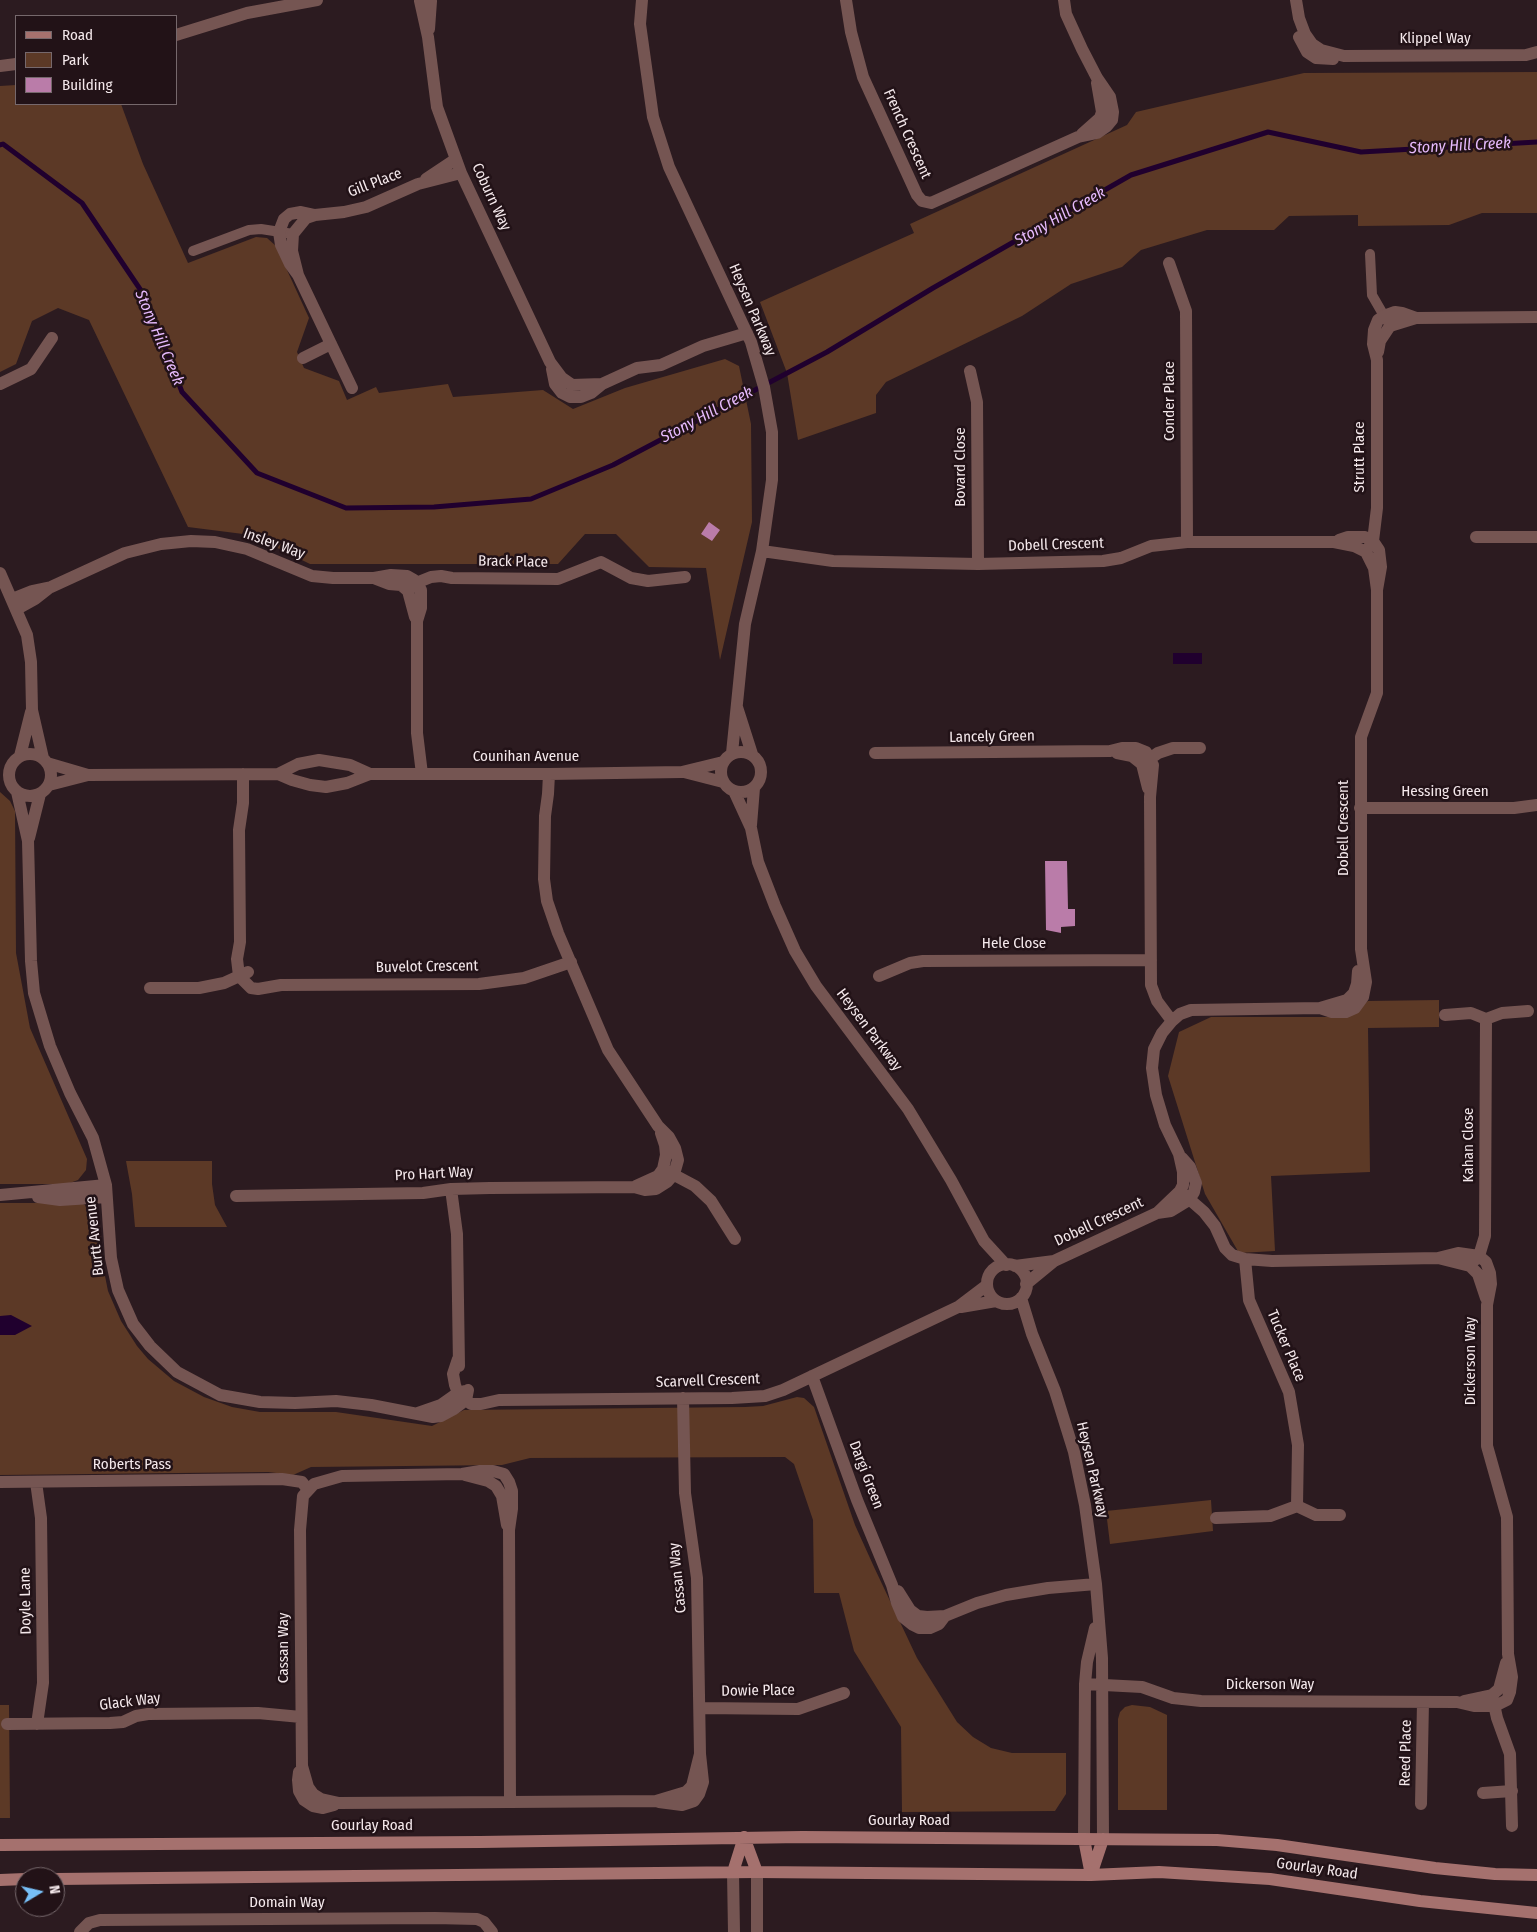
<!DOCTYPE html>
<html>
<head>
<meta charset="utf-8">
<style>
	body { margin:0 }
	#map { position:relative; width:1537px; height:1932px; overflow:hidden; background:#2c1b20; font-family:"Fira Sans Condensed",sans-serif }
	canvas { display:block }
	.legend { position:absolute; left:15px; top:15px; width:162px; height:90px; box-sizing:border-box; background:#221217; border:1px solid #76686c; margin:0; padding:6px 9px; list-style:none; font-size:15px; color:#f4e8eb }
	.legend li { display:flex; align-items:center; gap:10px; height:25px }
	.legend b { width:25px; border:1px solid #76686c }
	.north { position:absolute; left:15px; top:1867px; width:50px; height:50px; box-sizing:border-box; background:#221217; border:1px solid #76686c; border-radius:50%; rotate:81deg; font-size:14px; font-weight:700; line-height:20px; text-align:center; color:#f4e8eb }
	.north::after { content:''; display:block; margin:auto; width:18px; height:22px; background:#77bff7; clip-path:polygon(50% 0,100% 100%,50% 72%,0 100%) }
</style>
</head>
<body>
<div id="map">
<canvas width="1537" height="1932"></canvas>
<ul class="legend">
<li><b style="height:6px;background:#a5716e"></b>Road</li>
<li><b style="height:14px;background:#5c3926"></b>Park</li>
<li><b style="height:14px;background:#ba7ca9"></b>Building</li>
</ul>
<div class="north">N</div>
</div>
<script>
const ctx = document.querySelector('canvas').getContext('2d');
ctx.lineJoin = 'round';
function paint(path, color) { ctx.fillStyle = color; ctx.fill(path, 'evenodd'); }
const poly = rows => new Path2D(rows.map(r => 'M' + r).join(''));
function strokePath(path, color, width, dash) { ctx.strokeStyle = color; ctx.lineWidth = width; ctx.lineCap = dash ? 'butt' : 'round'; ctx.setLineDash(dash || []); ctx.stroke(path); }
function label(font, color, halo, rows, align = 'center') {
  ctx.font = font + ' "Fira Sans Condensed",sans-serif'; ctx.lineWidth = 5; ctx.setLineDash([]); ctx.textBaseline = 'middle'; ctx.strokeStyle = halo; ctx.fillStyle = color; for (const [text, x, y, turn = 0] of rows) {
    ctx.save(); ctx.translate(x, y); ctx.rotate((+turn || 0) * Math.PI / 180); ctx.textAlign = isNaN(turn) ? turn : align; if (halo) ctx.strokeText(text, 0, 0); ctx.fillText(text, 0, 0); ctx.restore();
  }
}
paint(poly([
	[1537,72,1537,213,1482,213,1449,225,1358,226,1358,215,1289,216,1274,230,1207,230,1141,250,1122,267,1071,284,1022,316,886,382,876,395,876,413,798,440,787,373,760,302,914,233,910,224,1127,125,1136,112,1304,73],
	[16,85,16,104,121,104,143,164,188,263,256,237,267,238,276,246,309,318,297,352,304,368,339,381,347,400,376,387,379,393,448,384,453,397,543,390,573,409,625,388,725,359,739,366,751,424,752,522,720,660,706,568,649,567,616,534,585,534,558,564,310,564,251,535,188,527,89,320,58,308,32,321,16,364,0,372,0,86],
	[0,792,10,801,15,811,16,953,30,1028,87,1159,86,1170,78,1180,67,1184,0,1184],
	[1439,1000,1439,1027,1368,1028,1370,1172,1271,1176,1275,1251,1239,1253,1205,1194,1168,1076,1179,1032,1211,1017,1343,1017,1368,1001],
	[126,1161,212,1161,212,1184,215,1205,227,1227,135,1227,132,1194],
	[0,1203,75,1203,83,1204,92,1209,96,1213,99,1222,103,1266,108,1291,121,1321,137,1346,148,1359,174,1381,204,1397,232,1407,260,1412,336,1412,432,1426,464,1410,745,1407,763,1406,797,1397,804,1398,814,1407,855,1525,874,1567,917,1658,957,1722,973,1737,991,1748,1012,1753,1066,1753,1066,1794,1055,1811,902,1812,901,1727,854,1651,839,1593,814,1593,813,1520,794,1464,785,1457,530,1458,502,1465,311,1467,293,1475,268,1472,0,1475],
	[1211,1500,1213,1531,1110,1544,1106,1511],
	[0,1705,9,1705,10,1818,0,1818],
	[1132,1705,1150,1707,1167,1715,1167,1810,1118,1810,1118,1719,1120,1712,1125,1707]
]), '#5c3926');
paint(poly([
	[1173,653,1202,653,1202,664,1173,664],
	[11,1315,32,1326,15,1335,0,1335,0,1316]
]), '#20002e');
strokePath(poly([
	[0,145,3,144,82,203,146,298,182,392,257,473,346,508,434,507,531,499,613,465,827,352,933,288,1131,175,1268,132,1361,152,1537,142]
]), '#20002e', 5);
paint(poly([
	[709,522,720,530,712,541,701,534],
	[1045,861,1067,861,1068,909,1075,909,1075,926,1061,927,1061,933,1046,930]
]), '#ba7ca9');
strokePath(poly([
	[193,251,249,230,261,229,293,234],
	[1370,254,1372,295,1387,321]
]), '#755552', 10);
strokePath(poly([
	[642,0,640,24,653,117,669,167,751,342,764,387,772,432,772,480,762,551,745,624,732,753],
	[846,0,851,32,863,77,917,195,922,201,931,203,1078,137,1097,133,1107,126,1112,120,1113,112,1110,97,1097,78,1082,49,1066,14,1064,0],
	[1296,0,1299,18,1305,34,1312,44,1321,50,1344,56,1526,55,1537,52],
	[420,1,428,37,437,107,461,173,550,362,562,378,572,385,602,384,637,368,661,365,703,346,747,333],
	[429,29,431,1],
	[176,35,247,13,317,0],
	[1299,37,1307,52,1316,58,1333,59],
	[0,66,16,64],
	[1082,134,1100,118,1102,112,1097,83],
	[426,179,456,159],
	[315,215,301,212,290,214,284,219,279,232,281,245,290,264,298,275,352,388],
	[1169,263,1186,311,1187,542],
	[298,275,292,251,293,234,306,218,315,215,344,212,366,207,418,184,461,173],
	[1378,352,1380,341,1390,326,1416,318,1537,317],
	[303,358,331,344],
	[552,369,555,384,562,393,570,397,581,397,591,393,602,384],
	[970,371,977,402,978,564],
	[0,384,31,369,52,338],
	[1476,537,1537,537],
	[1369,547,1373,541,1377,508,1377,360,1373,344,1374,330,1378,320,1384,316,1395,312,1402,313,1416,318],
	[762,551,833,561,978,564,1103,561,1121,558,1151,546,1187,542,1334,542,1354,546,1366,552,1374,568,1377,590],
	[0,573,27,635,31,662,32,710,43,758],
	[376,579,389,584,401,585,408,591,415,617],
	[408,591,416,583,431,577,441,576,452,578,558,579,601,562,631,578,648,581,685,577],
	[12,599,32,591,51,587,125,553,161,544,191,541,215,542,247,549,312,576,333,578,374,578,391,575,407,576,414,580,421,590,421,608,417,621,417,733,422,774],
	[17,609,35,599,49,588],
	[737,707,752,754],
	'721 772a20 20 0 1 1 40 0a20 20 0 1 1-40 0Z',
	[875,753,1110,751,1122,748,1136,748,1146,752,1153,765,1150,797,1151,985,1157,1001,1172,1021],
	[1117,753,1132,756,1142,764,1148,788],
	'9 775a21 21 0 1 1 42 0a21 21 0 1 1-42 0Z',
	[20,756,31,712],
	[47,763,88,775],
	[1144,763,1158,753,1173,748,1200,748],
	[684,772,723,782],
	[243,774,243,803,239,830,240,942,237,959,239,976,251,988,258,989,281,985,479,984,524,978,571,962],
	[278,774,292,780,310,785,326,787,347,783,370,774,549,774,682,772,723,762],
	[49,785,88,775,278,774,298,764,319,760,350,765,370,774],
	[734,791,751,828,758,862,775,906,795,951,816,986,908,1109,951,1180,984,1241,1006,1265],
	[17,792,28,841,31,961,34,993,50,1046,70,1093,93,1138,106,1185,111,1258,118,1290,133,1324,150,1346,177,1372,220,1395,260,1402,295,1403,336,1401,371,1405,433,1417,441,1416,454,1409,466,1400,468,1390],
	[1360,808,1514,808,1537,805],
	[751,825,754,788],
	[29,838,40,794],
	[879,976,910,963,923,961,1151,960],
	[150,988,199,988,224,983,248,972],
	[1320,1008,1332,1012,1346,1012,1355,1008,1363,997,1366,982,1361,949,1361,737,1377,693,1377,590,1381,567,1379,550,1373,541,1365,537,1348,537,1339,540],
	[1445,1015,1471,1013,1486,1019,1502,1013,1528,1011],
	[663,1169,695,1186,711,1201,735,1239],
	[636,1186,658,1176,663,1169,666,1155,665,1145,661,1133],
	[451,1189,457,1234,459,1366],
	[1180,1191,1204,1212,1215,1226,1225,1248,1232,1255,1245,1259,1272,1261,1438,1258,1470,1266,1478,1274,1486,1298],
	[0,1195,106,1185],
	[236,1196,423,1193,451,1189,490,1188,634,1187,645,1190,656,1189,667,1182,674,1174,678,1160,675,1148,669,1137,658,1126,608,1050,558,933,547,901,544,879,545,816,548,794,549,774],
	[38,1197,60,1200,106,1197],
	[1157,1213,1180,1191,1183,1185,1183,1172,1179,1154,1165,1125,1156,1095,1152,1068,1154,1049,1162,1033,1172,1021,1180,1014,1191,1010,1320,1008,1347,1000,1354,993,1357,984,1358,971],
	[1245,1259,1249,1300,1289,1392,1298,1445,1297,1506],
	[1475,1260,1479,1256,1485,1236,1486,1019],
	'987 1284a20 20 0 1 1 40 0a20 20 0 1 1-40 0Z',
	[1015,1266,1054,1261],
	[1026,1284,1054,1261,1157,1213,1171,1211,1189,1200,1194,1192,1196,1183,1190,1167,1182,1158],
	[1021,1298,1032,1334,1055,1391,1074,1452,1085,1505,1096,1584,1102,1658,1103,1839],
	[961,1307,996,1301],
	[458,1359,453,1374,455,1385,458,1393,471,1404,481,1404,499,1400,732,1398,765,1396,783,1390,958,1307,987,1285],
	[812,1376,857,1500,892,1585,897,1603,903,1617,913,1625,919,1628,930,1628,939,1624,945,1616],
	[418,1413,441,1405,458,1393,465,1391],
	[465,1475,488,1481,496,1486,502,1496,507,1525],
	[0,1482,282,1479,302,1482,308,1490],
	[36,1482,41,1518,43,1683,37,1724],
	[1216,1518,1270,1516,1297,1506,1316,1515,1340,1515],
	[898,1591,910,1610,918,1616,927,1617,945,1616,977,1603,1006,1595,1048,1588,1096,1584],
	[1085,1684,1142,1687,1173,1698,1201,1701,1457,1702,1474,1706,1495,1706,1507,1700,1510,1692,1512,1677,1508,1654,1507,1517,1487,1446,1487,1305,1491,1284,1490,1273,1486,1262,1479,1256,1458,1253,1438,1258],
	[1492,1695,1497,1718,1510,1754,1512,1826],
	[1464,1701,1492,1695,1499,1689,1506,1663],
	[700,1708,798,1709,844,1693],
	[7,1724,110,1723,123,1722,136,1716,148,1714,258,1713,301,1717],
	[299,1772,298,1780,299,1791,304,1800,313,1806,323,1808,334,1805],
	[1483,1793,1512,1791],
	[510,1802,509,1530,512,1509,512,1491,509,1482,504,1474,493,1471,480,1471,462,1474,342,1476,314,1484,303,1496,300,1530,302,1766,308,1787,313,1794,321,1799,339,1803,510,1802,656,1801,686,1792,692,1786,700,1754],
	[659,1802,682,1805,694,1801,699,1794,703,1782,700,1754,697,1578,685,1493,683,1398],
	[1421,1804,1423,1702],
	[1084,1839,1085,1684,1087,1662,1095,1628],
	[733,1872,734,1932],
	[757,1872,757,1932],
	[80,1932,89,1923,100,1920,435,1918,477,1919,484,1922,492,1932]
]), '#755552', 12);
strokePath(poly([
	[744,1837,757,1872],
	[1084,1839,1091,1875],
	[0,1845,480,1842,802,1837,1217,1840,1277,1845,1435,1868,1495,1874,1537,1875],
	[733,1872,744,1837],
	[1091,1875,1103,1839],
	[55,1879,757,1872,1091,1875,1159,1872,1270,1879,1420,1901,1537,1913],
	[0,1880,25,1879]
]), '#a5716e', 12);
label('15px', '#f4e8eb', '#221217', [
	["Klippel Way",1435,39],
	["French Crescent",907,134,66],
	["Gill Place",375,183,-21],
	["Coburn Way",491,197,65],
	["Heysen Parkway",752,310,67],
	["Conder Place",1170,401,-90],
	["Strutt Place",1360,457,-90],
	["Bovard Close",961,467,-90],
	["Insley Way",274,544,20],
	["Dobell Crescent",1056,545,-2],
	["Brack Place",513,562,1],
	["Lancely Green",992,737,-1],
	["Counihan Avenue",526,757],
	["Hessing Green",1445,792],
	["Dobell Crescent",1344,828,-90],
	["Hele Close",1014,944],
	["Buvelot Crescent",427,967,-1],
	["Heysen Parkway",869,1030,53],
	["Kahan Close",1469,1145,-90],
	["Pro Hart Way",434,1174,-3],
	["Dobell Crescent",1099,1222,-25],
	["Burtt Avenue",95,1236,-96],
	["Tucker Place",1286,1346,67],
	["Dickerson Way",1471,1361,-90],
	["Scarvell Crescent",708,1381,-2],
	["Roberts Pass",132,1465],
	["Heysen Parkway",1092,1470,77],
	["Dargi Green",866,1475,69],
	["Cassan Way",678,1578,-96],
	["Doyle Lane",26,1601,-91],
	["Cassan Way",284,1648,-90],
	["Dickerson Way",1270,1685],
	["Dowie Place",758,1691,-1],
	["Glack Way",130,1702,-7],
	["Reed Place",1406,1753,-89],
	["Gourlay Road",909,1821],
	["Gourlay Road",372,1826],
	["Gourlay Road",1317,1869,8],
	["Domain Way",287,1903]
]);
label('italic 16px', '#e6bafd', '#221217', [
	["Stony Hill Creek",1460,146,-3],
	["Stony Hill Creek",1060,217,-30],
	["Stony Hill Creek",159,338,67],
	["Stony Hill Creek",707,415,-28]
]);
</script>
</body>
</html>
